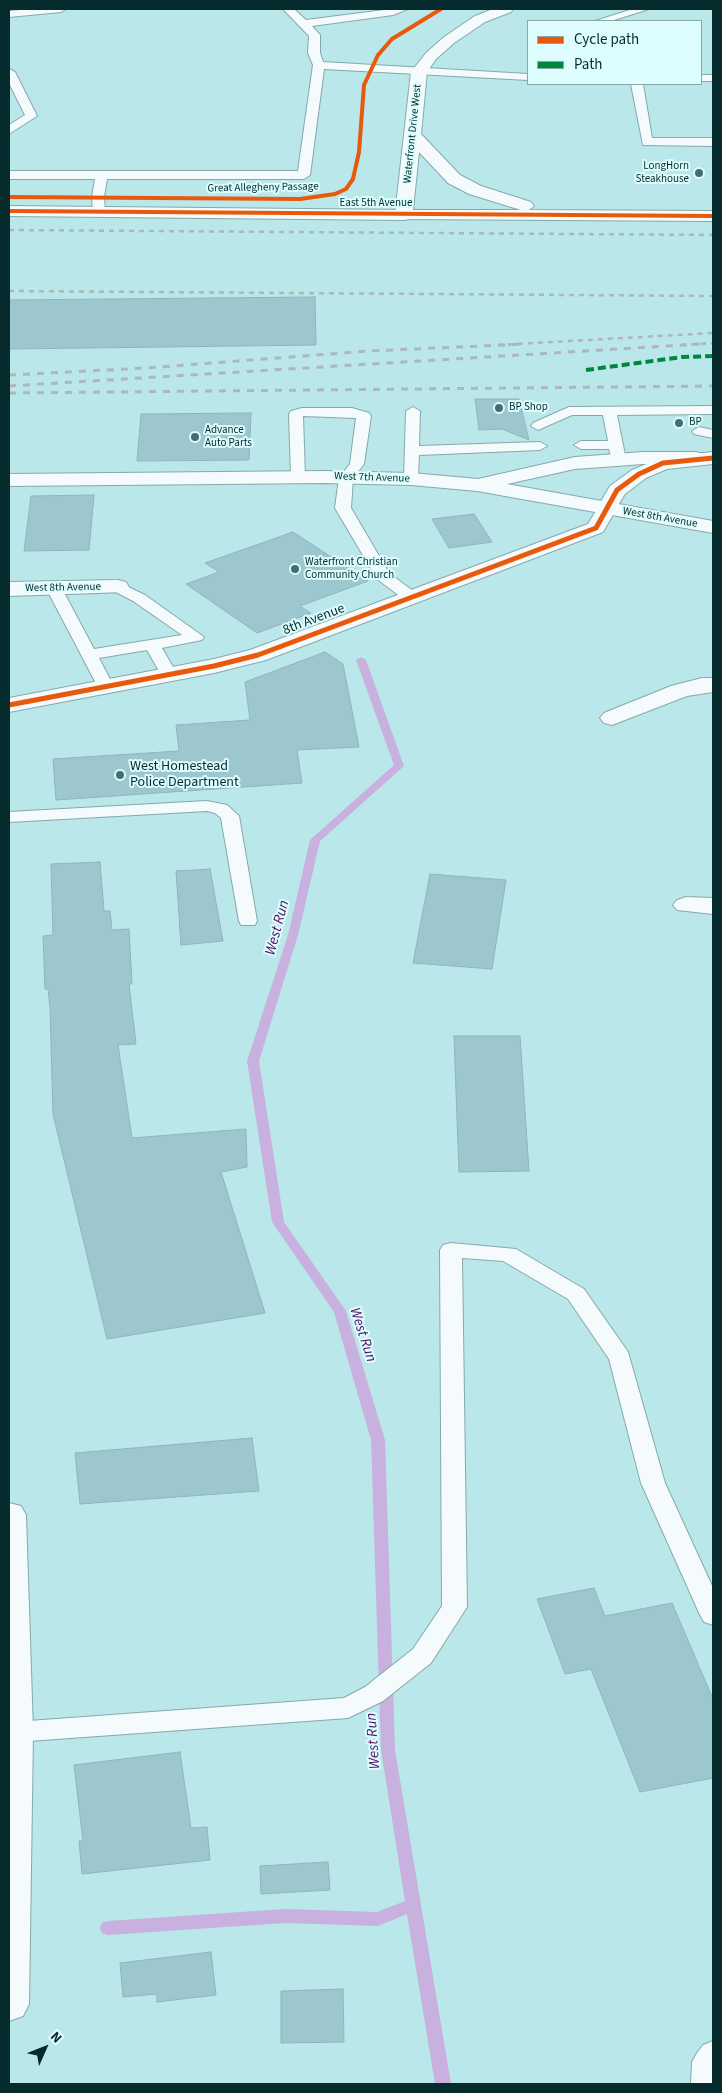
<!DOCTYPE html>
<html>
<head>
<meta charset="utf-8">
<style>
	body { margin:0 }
	#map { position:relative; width:722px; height:2093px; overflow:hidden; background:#bae7e9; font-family:"Source Sans 3",sans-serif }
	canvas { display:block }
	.frame { position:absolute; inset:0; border:10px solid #062b2d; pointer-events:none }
	.legend { position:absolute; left:527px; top:20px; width:175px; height:65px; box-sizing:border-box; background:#ddfdfe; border:1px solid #87a9aa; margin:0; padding:6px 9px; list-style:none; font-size:15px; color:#062b2d }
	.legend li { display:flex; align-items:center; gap:10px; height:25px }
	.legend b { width:25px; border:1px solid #87a9aa }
	.north { position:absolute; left:20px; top:2023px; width:50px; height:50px; -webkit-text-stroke:4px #ddfdfe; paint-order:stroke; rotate:46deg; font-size:14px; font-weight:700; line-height:20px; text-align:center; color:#062b2d }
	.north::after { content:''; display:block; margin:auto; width:18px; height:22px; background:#062b2d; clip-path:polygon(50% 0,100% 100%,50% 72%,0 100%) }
</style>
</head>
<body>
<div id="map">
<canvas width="722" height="2093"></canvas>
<div class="frame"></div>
<ul class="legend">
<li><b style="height:6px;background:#e8590c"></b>Cycle path</li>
<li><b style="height:6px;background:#00873e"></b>Path</li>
</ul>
<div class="north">N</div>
</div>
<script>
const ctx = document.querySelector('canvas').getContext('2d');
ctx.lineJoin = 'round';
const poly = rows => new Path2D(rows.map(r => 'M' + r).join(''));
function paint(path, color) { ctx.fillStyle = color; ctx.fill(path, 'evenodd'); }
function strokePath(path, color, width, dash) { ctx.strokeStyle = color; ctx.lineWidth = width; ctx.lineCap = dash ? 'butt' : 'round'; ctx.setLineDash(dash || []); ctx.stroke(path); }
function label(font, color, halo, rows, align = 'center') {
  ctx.font = font + ' "Source Sans 3",sans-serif'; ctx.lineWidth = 4; ctx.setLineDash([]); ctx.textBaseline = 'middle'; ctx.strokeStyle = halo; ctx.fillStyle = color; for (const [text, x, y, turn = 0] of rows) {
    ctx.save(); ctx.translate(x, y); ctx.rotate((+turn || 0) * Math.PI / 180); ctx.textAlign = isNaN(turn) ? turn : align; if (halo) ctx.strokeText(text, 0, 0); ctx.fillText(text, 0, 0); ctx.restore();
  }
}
paint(poly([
	[361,657,366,660,404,766,320,841,298,935,259,1061,284,1222,346,1311,385,1440,395,1750,451,2084,435,2084,407,1914,378,1926,285,1923,108,1935,102,1933,100,1928,102,1923,108,1921,285,1909,377,1912,405,1901,381,1750,371,1440,334,1312,272,1222,247,1061,288,935,310,840,394,765,356,660,361,657]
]), '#c8b0df');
const building = poly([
	[315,297,316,345,9,349,9,300,315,297],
	[475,399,519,399,529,440,502,429,479,430,475,399],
	[251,413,249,460,137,461,141,414,251,413],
	[94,495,89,550,24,551,31,496,94,495],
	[474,514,492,542,449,548,432,519,474,514],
	[293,532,368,581,300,606,311,613,257,633,186,584,219,572,205,563,293,532],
	[325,652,343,664,359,747,297,750,302,783,56,800,53,759,179,751,176,725,250,720,245,682,325,652],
	[100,862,104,911,110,911,112,930,129,929,132,984,129,984,136,1044,118,1045,132,1138,246,1129,247,1167,221,1172,265,1313,107,1339,53,1114,50,1008,48,989,45,989,43,936,53,935,51,864,100,862],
	[210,869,223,941,181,945,176,871,210,869],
	[430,874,506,880,492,969,413,963,430,874],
	[454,1036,520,1036,529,1171,459,1172,454,1036],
	[252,1438,259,1491,80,1504,75,1453,252,1438],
	[594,1588,605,1616,672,1603,713,1699,713,1778,640,1792,591,1669,565,1674,537,1599,594,1588],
	[180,1752,191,1828,207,1827,210,1860,82,1874,79,1841,83,1841,74,1765,180,1752],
	[328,1862,330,1890,261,1894,260,1866,328,1862],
	[211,1952,216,1995,157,2002,157,1994,123,1997,120,1963,211,1952],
	[343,1989,344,2042,281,2043,281,1991,343,1989]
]);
paint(building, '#9dc7ce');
strokePath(building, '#91b4b9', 1);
const lane = poly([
	[30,9,66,9,61,12,9,17,9,11,30,9],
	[283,9,294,9,306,20,392,9,408,9,393,15,312,26,320,35,320,53,323,62,528,74,528,80,324,69,310,175,304,179,107,179,104,197,105,212,99,216,93,212,92,197,95,179,9,179,9,171,298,171,313,65,308,53,309,36,283,9],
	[633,9,649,9,611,21,595,21,633,9],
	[9,69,15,72,37,116,9,134,9,125,25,115,9,83,9,69],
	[701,75,713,75,713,81,701,81,701,75],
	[631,84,643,84,652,138,713,138,713,146,643,145,631,84],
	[713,406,713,414,617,415,626,460,619,464,612,460,609,449,581,449,574,445,581,441,608,441,603,415,572,415,538,430,531,426,533,423,569,407,713,406],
	[413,407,420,411,419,446,540,442,547,446,540,450,419,455,418,479,411,483,406,482,404,479,406,411,413,407],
	[302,408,352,408,369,413,371,416,364,464,353,478,351,508,389,573,417,594,419,597,417,600,405,600,377,579,335,508,339,478,350,464,356,418,303,416,305,477,298,481,291,477,289,414,291,411,302,408],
	[699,427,713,430,713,438,694,434,692,431,699,427],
	[118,582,145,595,204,637,202,640,162,648,177,674,175,678,163,678,147,650,99,658,114,687,112,691,106,692,100,691,46,588,48,585,60,585,94,649,182,635,133,601,112,590,110,587,112,584,118,582],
	[207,801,227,805,239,816,257,921,255,925,241,925,239,921,221,818,215,813,207,811,9,822,9,812,207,801],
	[451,1243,516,1249,584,1289,628,1352,665,1483,713,1588,713,1625,704,1622,700,1615,641,1483,609,1359,568,1299,503,1261,462,1258,467,1607,431,1663,383,1701,348,1718,15,1742,9,1740,9,1724,15,1722,344,1698,365,1687,413,1649,442,1606,440,1250,443,1245,451,1243],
	[713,2041,713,2084,691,2084,692,2062,697,2053,703,2045,713,2041]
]);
const street = poly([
	[9,206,404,210,410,211,413,215,410,219,404,220,9,216,9,206],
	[713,452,713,464,667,469,646,478,625,494,614,512,607,514,600,512,597,508,610,486,632,470,663,457,713,452],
	[118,580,126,582,129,587,126,592,9,596,9,582,118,580],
	[702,678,713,678,713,692,687,696,612,725,604,723,600,718,604,713,671,686,702,678],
	[686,897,713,898,713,914,677,910,673,905,677,900,686,897]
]);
const secondary = poly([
	[493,9,513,9,511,12,485,22,454,43,436,59,427,72,421,134,460,175,481,186,531,202,534,206,529,210,713,211,713,221,398,219,395,215,411,72,426,53,444,37,475,16,493,9],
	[419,152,448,183,469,194,521,210,413,210,419,152],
	[607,502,614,504,617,508,603,532,266,660,214,673,9,712,9,698,214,659,250,650,588,524,600,504,607,502],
	[9,1503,21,1506,26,1515,33,1732,29,2004,23,2016,9,2021,9,1503]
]);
const primary = poly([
	[643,452,696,452,703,454,706,458,703,462,696,464,643,464,575,469,507,484,713,521,713,533,477,491,411,485,324,483,9,486,9,474,324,471,411,473,478,479,575,457,643,452]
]);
strokePath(lane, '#85a9ab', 2);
strokePath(street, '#85a9ab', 2);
strokePath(secondary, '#85a9ab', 2);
strokePath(primary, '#85a9ab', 2);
paint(lane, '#f5fbfc');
paint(street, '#f5fbfc');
paint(secondary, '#f5fbfc');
paint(primary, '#f5fbfc');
strokePath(poly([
	[9,230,713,235],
	[9,291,713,296],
	[498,345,713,333],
	[681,345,713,343]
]), '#acb8b9', 2.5, [5, 5]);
strokePath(poly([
	[9,375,146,368,369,351,526,344],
	[9,386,700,344],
	[9,393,713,386]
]), '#acb8b9', 3, [7, 7]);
strokePath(poly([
	[586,370,682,357,713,356]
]), '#00873e', 4, [8, 4]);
strokePath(poly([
	[9,197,300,199,335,194,346,189,353,179,359,152,364,85,378,55,392,39,441,9],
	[9,211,713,216]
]), '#e8590c', 4);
strokePath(poly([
	[9,705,214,666,258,655,596,528,617,490,639,474,663,463,713,458]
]), '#e8590c', 5);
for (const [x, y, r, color] of [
	[699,173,5,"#456d6f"],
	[499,408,5,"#456d6f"],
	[679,423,5,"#456d6f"],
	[195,437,5,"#456d6f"],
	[295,569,5,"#456d6f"],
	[120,775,5,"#456d6f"]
]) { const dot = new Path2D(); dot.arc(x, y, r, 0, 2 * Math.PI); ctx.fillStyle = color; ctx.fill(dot); strokePath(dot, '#ddfdfe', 2); }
label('11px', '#062b2d', '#ddfdfe', [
	["Waterfront Drive West",413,134,-84],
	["Great Allegheny Passage",263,188,-1],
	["East 5th Avenue",376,204],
	["West 7th Avenue",372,478,2],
	["West 8th Avenue",660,518,10],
	["West 8th Avenue",63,588,-1]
]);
label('11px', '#062b2d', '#ddfdfe', [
	["LongHorn",689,167,"right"],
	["Steakhouse",689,180,"right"],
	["BP Shop",509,408],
	["BP",689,423],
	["Advance",205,431],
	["Auto Parts",205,444],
	["Waterfront Christian",305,563],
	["Community Church",305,576]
], 'left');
label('14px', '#062b2d', '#ddfdfe', [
	["8th Avenue",314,620,-21]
]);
label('14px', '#062b2d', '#ddfdfe', [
	["West Homestead",130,767],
	["Police Department",130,783]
], 'left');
label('italic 15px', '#541163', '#ddfdfe', [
	["West Run",278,928,-75],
	["West Run",362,1335,72],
	["West Run",374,1741,-94]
]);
</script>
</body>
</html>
